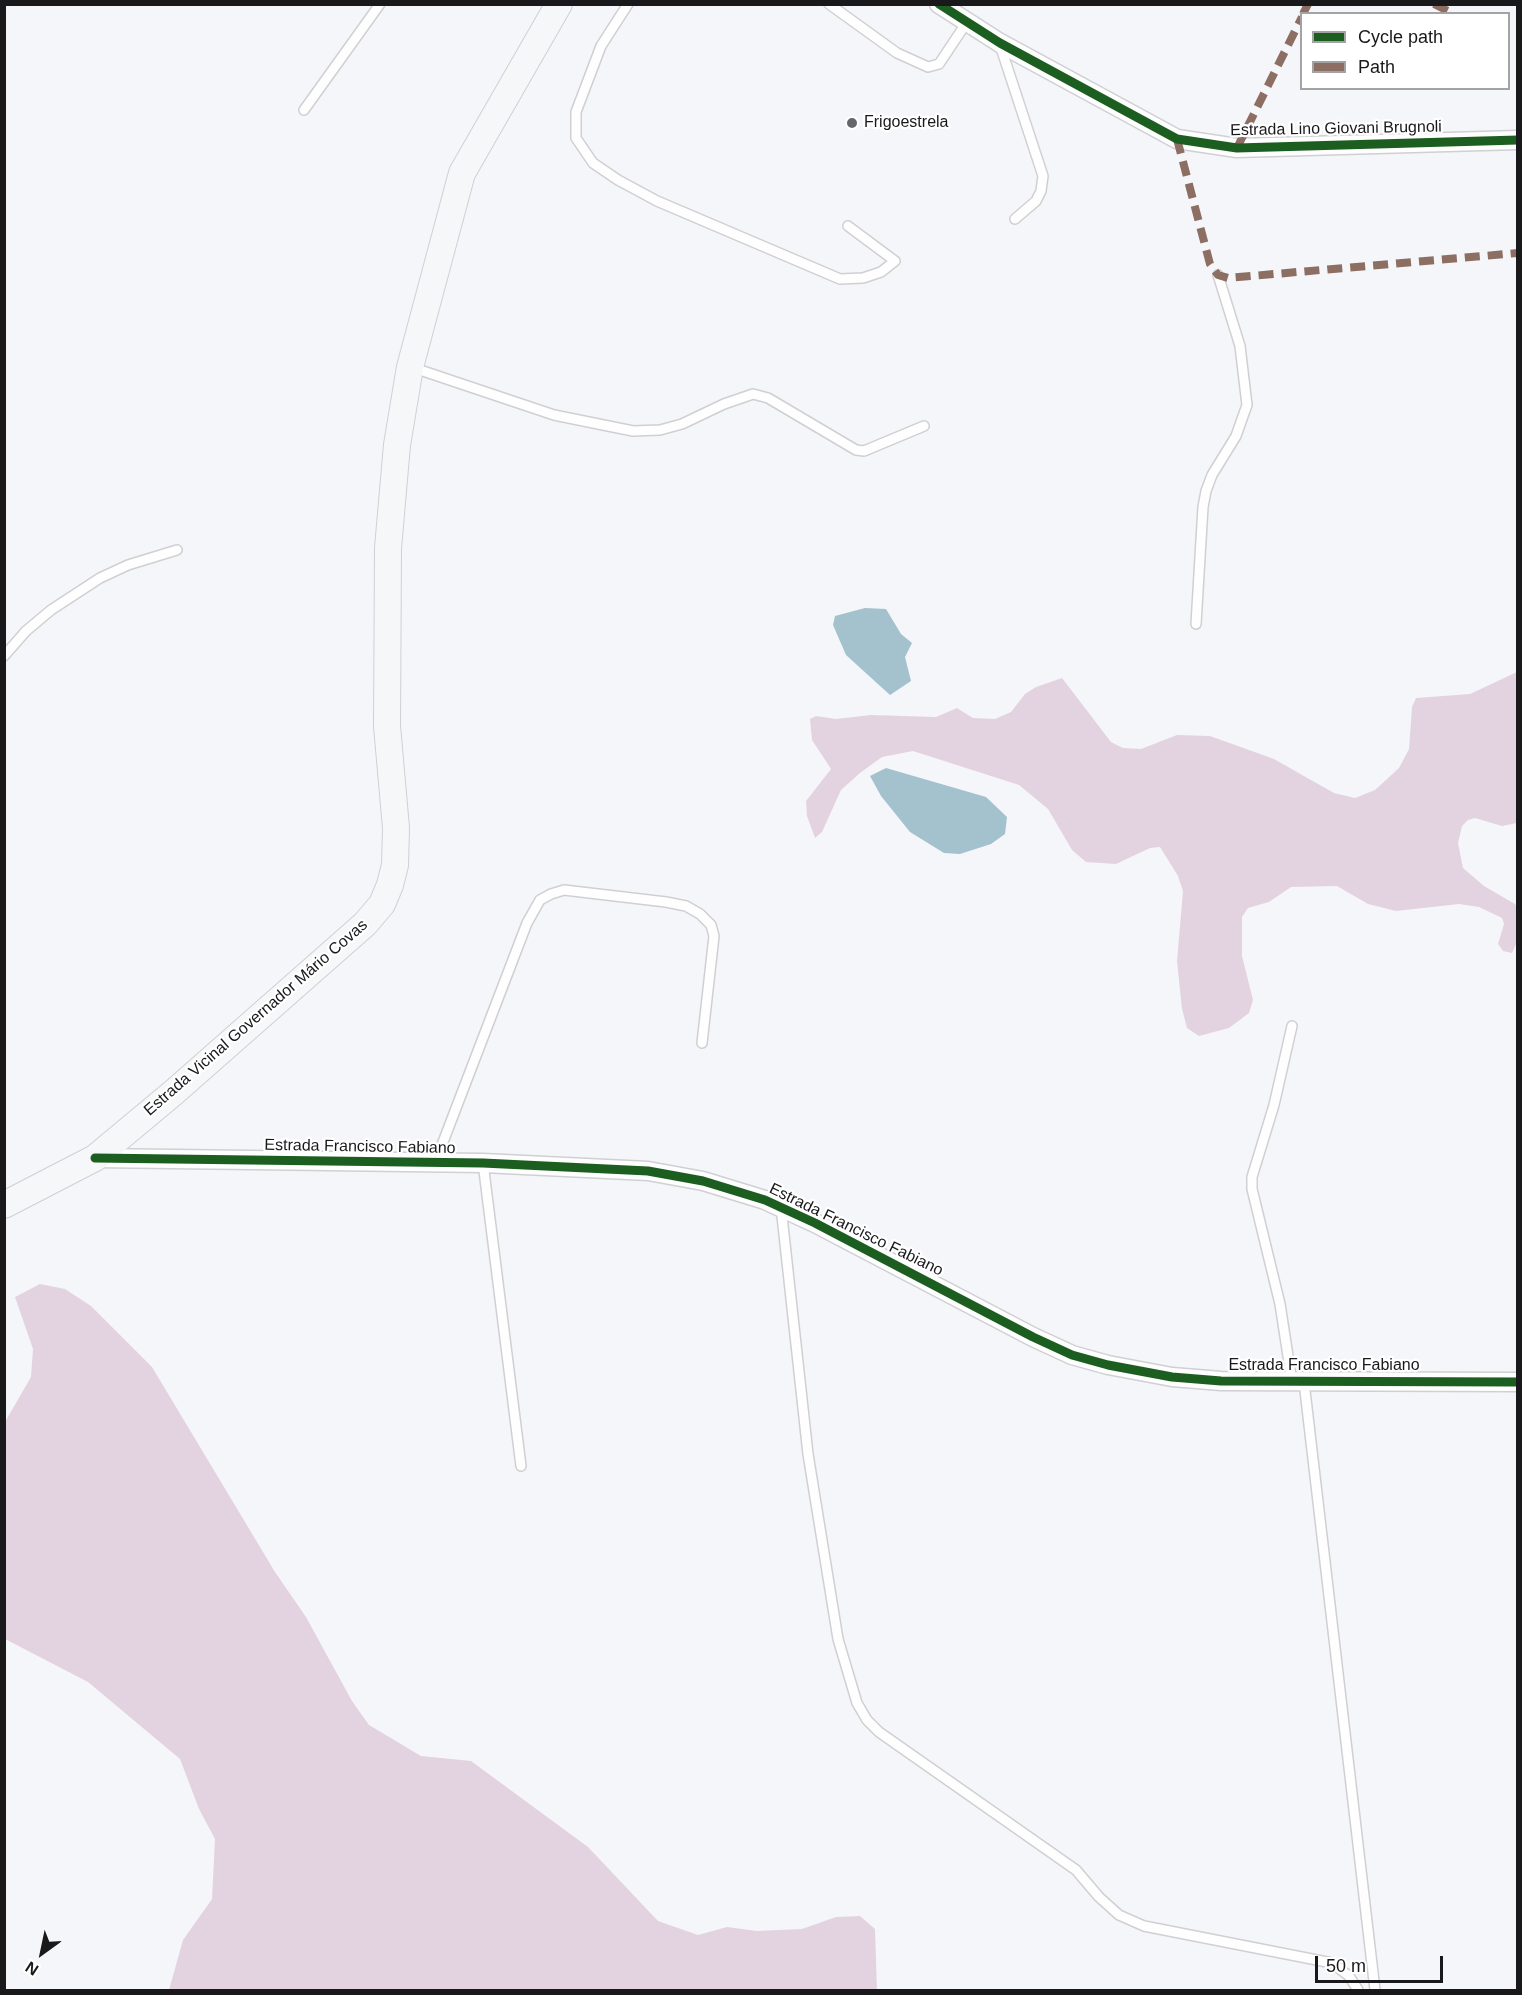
<!DOCTYPE html>
<html>
<head>
<meta charset="utf-8">
<style>
	body { margin:0 }
	#map { position:relative; width:1522px; height:1995px; overflow:hidden; background:#f5f6fa; font-family:Arial,sans-serif }
	canvas { display:block }
	.frame { position:absolute; inset:0; border:6px solid #19191b; pointer-events:none }
	.legend { position:absolute; left:1300px; top:12px; width:210px; height:78px; box-sizing:border-box; background:#fff; border:2px solid #a3a3a4; margin:0; padding:8px 10px; list-style:none; font-size:18px; color:#19191b }
	.legend li { display:flex; align-items:center; gap:12px; height:30px }
	.legend b { width:30px; border:2px solid #a3a3a4 }
	.north { position:absolute; left:12px; top:1923px; width:60px; height:60px; -webkit-text-stroke:4px #fff; paint-order:stroke; rotate:213deg; font-size:16px; font-weight:700; line-height:24px; text-align:center; color:#19191b }
	.north::after { content:''; display:block; margin:auto; width:21px; height:27px; background:#19191b; clip-path:polygon(50% 0,100% 100%,50% 72%,0 100%) }
	.scale { position:absolute; left:1315px; top:1956px; width:128px; height:27px; box-sizing:border-box; border:3px solid #19191b; border-top:0; padding-left:8px; font-size:18px; line-height:21px; white-space:nowrap; color:#19191b; -webkit-text-stroke:4px #fff; paint-order:stroke }
</style>
</head>
<body>
<div id="map">
<canvas width="1522" height="1995"></canvas>
<div class="frame"></div>
<ul class="legend">
<li><b style="height:8px;background:#1b5e20"></b>Cycle path</li>
<li><b style="height:8px;background:#8d6e63"></b>Path</li>
</ul>
<div class="north">N</div>
<div class="scale">50 m</div>
</div>
<script>
const ctx = document.querySelector('canvas').getContext('2d');
ctx.lineJoin = 'round';
function paint(path, color) { ctx.fillStyle = color; ctx.fill(path, 'evenodd'); }
const poly = rows => new Path2D(rows.map(r => 'M' + r).join(''));
function strokePath(path, color, width, dash) { ctx.strokeStyle = color; ctx.lineWidth = width; ctx.lineCap = dash ? 'butt' : 'round'; ctx.setLineDash(dash || []); ctx.stroke(path); }
function label(font, color, halo, rows, align = 'center') {
  ctx.font = font + ' Arial,sans-serif'; ctx.lineWidth = 4.5; ctx.setLineDash([]); ctx.textBaseline = 'middle'; ctx.strokeStyle = halo; ctx.fillStyle = color; for (const [text, x, y, turn = 0] of rows) {
    ctx.save(); ctx.translate(x, y); ctx.rotate((+turn || 0) * Math.PI / 180); ctx.textAlign = isNaN(turn) ? turn : align; if (halo) ctx.strokeText(text, 0, 0); ctx.fillText(text, 0, 0); ctx.restore();
  }
}
paint(poly([
	[1517,672,1517,823,1502,826,1475,818,1468,820,1462,826,1458,843,1463,868,1484,886,1515,904,1517,909,1517,942,1512,953,1503,951,1498,944,1504,924,1502,918,1479,907,1459,904,1396,911,1368,904,1337,886,1291,887,1269,902,1248,908,1242,917,1242,956,1253,1000,1249,1013,1229,1028,1199,1036,1187,1028,1182,1009,1177,961,1183,891,1178,876,1160,847,1150,848,1116,864,1086,862,1072,850,1048,809,1019,785,913,751,882,757,860,773,841,790,822,832,815,838,807,816,806,801,831,769,812,740,810,719,816,716,836,719,871,715,936,717,957,708,973,718,995,719,1011,712,1025,694,1036,687,1062,678,1111,742,1123,748,1141,749,1177,735,1210,736,1274,759,1334,793,1355,798,1375,790,1399,768,1409,749,1412,707,1416,698,1470,694],
	[40,1284,65,1289,91,1306,152,1367,275,1572,306,1617,352,1701,369,1725,421,1756,471,1761,588,1847,658,1921,698,1935,727,1927,757,1931,802,1929,836,1917,860,1916,875,1929,877,1990,169,1990,183,1940,212,1899,215,1839,199,1809,180,1759,88,1682,5,1639,5,1422,31,1377,33,1349,15,1297]
]), '#e3d3e0');
paint(poly([
	[865,608,886,609,901,634,912,643,905,657,911,681,890,695,846,655,833,625,835,616],
	[886,768,986,797,1007,817,1005,834,991,844,960,854,944,853,910,832,881,796,870,776]
]), '#a4c1ce');
const service = poly([
	[628,4,601,46,576,112,576,138,593,163,618,180,657,201,840,279,863,278,881,272,895,261,848,226],
	[829,4,897,53,928,67,939,64,967,22],
	[1000,45,1043,176,1041,191,1036,201,1015,219],
	[304,110,380,4],
	[411,367,554,415,633,431,660,430,682,424,724,404,753,394,768,398,856,450,864,451,924,426],
	[1196,624,1203,507,1206,491,1212,475,1236,436,1247,405,1240,346,1218,275],
	[4,656,26,631,51,610,100,578,128,565,177,550],
	[435,1163,527,923,540,900,551,894,564,890,666,902,686,906,700,914,711,925,714,936,702,1043],
	[483,1163,521,1466],
	[781,1207,808,1454,838,1639,857,1703,867,1720,879,1732,1076,1870,1099,1897,1119,1915,1144,1926,1332,1963,1349,1976,1358,1990],
	[1292,1382,1280,1304,1252,1189,1252,1177,1274,1105,1292,1026],
	[1304,1382,1375,1990]
]);
const minor = poly([
	[939,4,1000,43,1177,139,1237,148,1518,140],
	[95,1158,483,1163,648,1171,703,1181,765,1200,815,1223,1033,1337,1072,1355,1108,1365,1172,1377,1221,1381,1518,1382]
]);
const secondary = poly([
	[4,1205,95,1158,173,1093,365,924,382,904,390,885,395,865,396,828,387,726,388,548,397,445,410,367,462,173,559,4]
]);
strokePath(service, '#d0d0d3', 12);
strokePath(minor, '#d0d0d3', 21);
strokePath(secondary, '#d0d0d3', 28);
strokePath(service, '#fefefe', 9);
strokePath(minor, '#fefefe', 18);
strokePath(secondary, '#f5f7f9', 26);
strokePath(poly([
	[1434,4,1454,14],
	[1303,14,1308,4],
	[1177,139,1210,264,1218,275,1228,278,1518,253],
	[1237,148,1302,17]
]), '#8d6e63', 8, [15, 8]);
strokePath(poly([
	[939,4,1000,43,1177,139,1237,148,1518,140],
	[95,1158,483,1163,648,1171,703,1181,765,1200,815,1223,1033,1337,1072,1355,1108,1365,1172,1377,1221,1381,1518,1382]
]), '#1b5e20', 9);
for (const [x, y, r, color] of [
	[852,123,6,"#666669"]
]) { const dot = new Path2D(); dot.arc(x, y, r, 0, 2 * Math.PI); ctx.fillStyle = color; ctx.fill(dot); strokePath(dot, '#fff', 2); }
label('16px', '#19191b', '#fff', [
	["Frigoestrela",864,123]
], 'left');
label('16px', '#19191b', '#fff', [
	["Estrada Lino Giovani Brugnoli",1336,129,-1],
	["Estrada Vicinal Governador Mário Covas",256,1018,-41],
	["Estrada Francisco Fabiano",360,1147,1],
	["Estrada Francisco Fabiano",856,1230,26],
	["Estrada Francisco Fabiano",1324,1366]
]);
</script>
</body>
</html>
